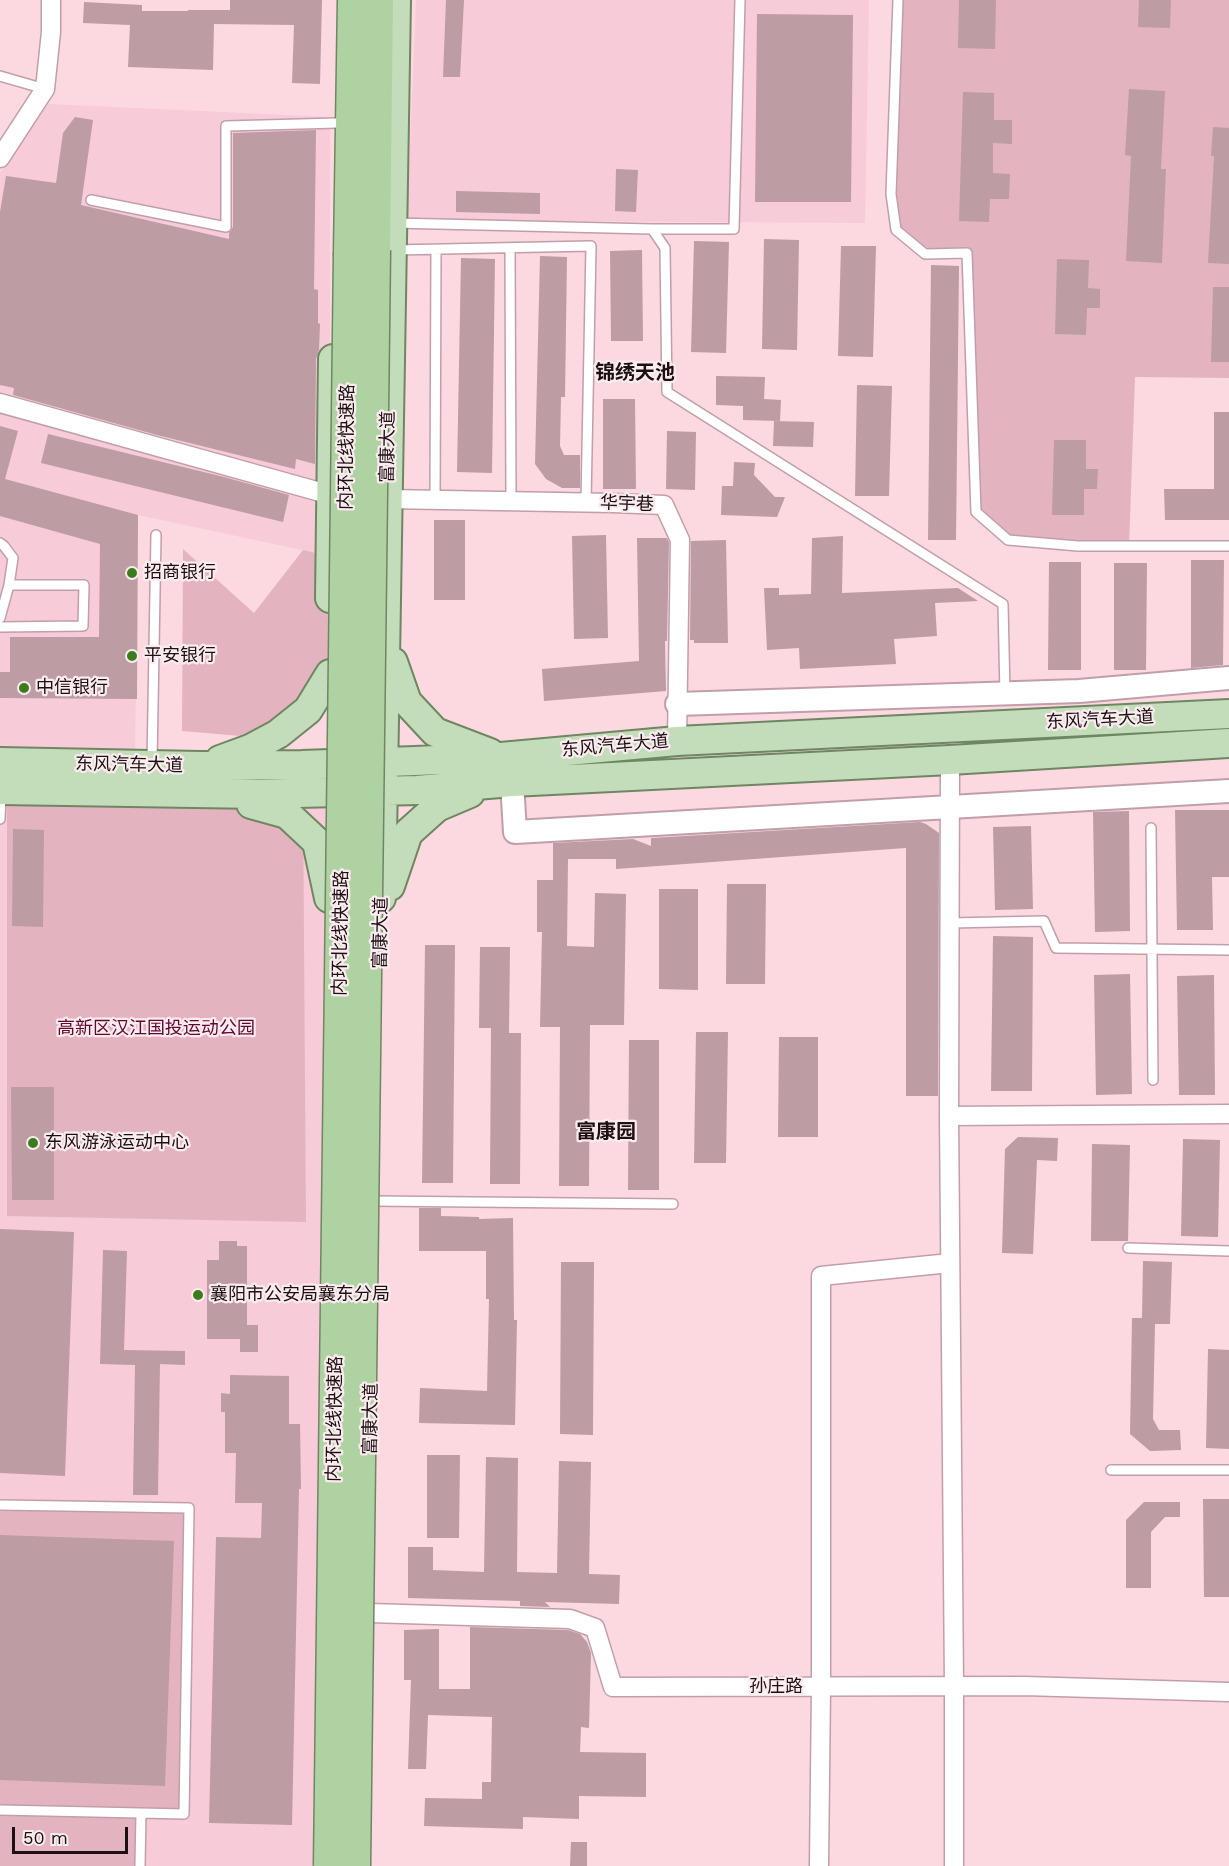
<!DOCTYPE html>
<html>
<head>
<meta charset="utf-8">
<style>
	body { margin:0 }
	#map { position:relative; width:1229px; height:1866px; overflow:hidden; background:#fcd8e1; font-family:"Work Sans",sans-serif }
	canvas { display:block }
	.scale { position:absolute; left:12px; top:1827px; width:116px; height:27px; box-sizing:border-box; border:3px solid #1c1013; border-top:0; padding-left:8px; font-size:18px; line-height:21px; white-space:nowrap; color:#1c1013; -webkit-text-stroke:4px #faebef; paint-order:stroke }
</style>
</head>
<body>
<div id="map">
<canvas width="1229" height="1866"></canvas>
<div class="scale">50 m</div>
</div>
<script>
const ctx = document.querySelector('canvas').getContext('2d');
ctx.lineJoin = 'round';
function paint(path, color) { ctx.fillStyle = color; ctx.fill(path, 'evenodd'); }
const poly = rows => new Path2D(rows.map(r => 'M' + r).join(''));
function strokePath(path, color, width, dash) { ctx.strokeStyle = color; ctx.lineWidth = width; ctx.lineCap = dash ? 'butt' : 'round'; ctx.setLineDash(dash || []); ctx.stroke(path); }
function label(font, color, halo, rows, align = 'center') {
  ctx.font = font + ' "Work Sans","Noto Sans SC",sans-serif'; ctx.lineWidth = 4.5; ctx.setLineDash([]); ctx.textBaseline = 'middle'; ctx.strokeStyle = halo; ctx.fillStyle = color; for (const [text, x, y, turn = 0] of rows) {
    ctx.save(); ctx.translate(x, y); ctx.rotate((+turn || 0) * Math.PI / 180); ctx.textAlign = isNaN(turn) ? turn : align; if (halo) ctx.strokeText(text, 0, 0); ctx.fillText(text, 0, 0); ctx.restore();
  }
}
paint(poly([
	[416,0,869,0,865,223,407,220],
	[48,104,330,117,330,556,138,515,135,753,0,752,0,173],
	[0,771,355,777,341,1866,0,1866]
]), '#f7cbd7');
paint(poly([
	[898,0,1229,0,1229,378,1135,377,1129,546,1008,540,976,512,967,254,925,254,896,230,891,194],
	[183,549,254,613,303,550,330,556,330,660,319,677,273,730,241,736,182,731],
	[7,790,303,794,306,1222,7,1216],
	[0,1505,189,1508,184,1814,141,1813,140,1866,0,1866]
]), '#e3b4c0');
paint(poly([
	[230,0,322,0,320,84,292,83,294,25,214,24,213,70,128,67,130,25,83,23,84,2,142,5,142,11,188,11,188,10,230,10],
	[446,0,464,0,460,77,443,77],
	[959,0,996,0,995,49,958,48],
	[1139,0,1171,0,1170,28,1138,27],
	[757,14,853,15,851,202,755,202],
	[1129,89,1165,91,1161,169,1166,169,1162,263,1126,261,1131,156,1125,155],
	[963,92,994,93,994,120,1012,120,1012,144,993,143,993,173,1010,174,1009,199,990,199,989,222,959,221],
	[75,117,93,120,81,205,229,239,229,233,233,227,233,133,316,130,314,289,318,290,318,323,320,324,319,350,316,359,315,464,296,459,295,469,157,435,13,395,14,388,0,385,0,212,6,176,56,183,63,133],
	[1213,127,1229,128,1229,264,1208,263,1214,156,1211,156],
	[616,169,638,170,636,212,615,211],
	[456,191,540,193,540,214,456,212],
	[764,239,799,240,797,350,762,349],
	[694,241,729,242,726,353,691,352],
	[841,246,876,246,873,357,838,356],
	[642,250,643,341,611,341,610,251],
	[540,256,567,257,565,397,561,397,560,446,564,455,580,455,580,488,562,488,546,479,535,464],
	[461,258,495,259,492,473,457,472],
	[1057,259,1089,260,1088,288,1100,289,1100,308,1087,308,1086,335,1055,334],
	[931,265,959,266,956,540,928,540],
	[1213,287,1229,287,1229,362,1211,362],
	[716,376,765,377,764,399,781,400,780,421,743,420,743,406,716,405],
	[857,385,892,386,889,496,855,496],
	[603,399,635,399,636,489,603,489],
	[1214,412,1229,412,1229,520,1165,520,1164,489,1214,489],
	[774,421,814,422,813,447,773,446],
	[0,426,18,431,5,479,138,515,137,699,0,698,0,672,10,672,10,637,99,637,100,544,0,516],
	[667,431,696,432,695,490,666,489],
	[48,434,224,477,289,495,283,522,41,463],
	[1054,440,1086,440,1086,469,1098,469,1097,489,1084,489,1084,515,1052,515],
	[734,462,755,463,754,475,775,497,785,497,777,517,721,515,722,486,733,486],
	[434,520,465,520,465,600,434,600],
	[606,535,608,638,574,639,572,536],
	[843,536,842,593,958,588,978,601,935,603,937,636,894,639,896,664,800,669,799,648,767,650,764,588,779,588,779,595,811,594,812,538],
	[637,538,667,538,669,542,667,641,665,641,666,691,544,701,542,669,639,661],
	[726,540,728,643,694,643,694,640,690,640,691,541],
	[1191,560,1224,560,1223,665,1191,668],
	[1049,562,1081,562,1081,670,1048,670],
	[1114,563,1147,563,1146,670,1114,670],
	[1175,810,1229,810,1229,877,1212,877,1213,930,1177,930],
	[1129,811,1130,931,1095,932,1093,812],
	[920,822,926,824,939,833,938,1096,906,1096,906,848,616,869,616,859,568,859,567,946,594,947,595,893,626,894,624,1025,590,1025,589,1186,559,1186,560,1027,540,1027,542,932,537,932,537,880,553,880,553,843,633,839,651,846,651,838],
	[1031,826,1033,909,995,910,993,827],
	[13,829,44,830,43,927,12,926],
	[727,884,766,884,765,984,726,984],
	[659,889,698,889,698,990,659,989],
	[993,936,1033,937,1032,1091,991,1091],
	[425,945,455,945,453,1183,422,1183],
	[480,947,510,947,509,1033,521,1033,520,1184,490,1184,491,1028,479,1028],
	[1130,974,1132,1094,1096,1095,1094,975],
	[1214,975,1215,1095,1179,1095,1177,976],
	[696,1032,728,1032,726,1163,694,1163],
	[779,1037,818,1037,818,1137,778,1137],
	[629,1040,659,1040,659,1190,628,1190],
	[11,1087,54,1087,54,1200,12,1200],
	[1018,1137,1058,1138,1057,1161,1037,1160,1033,1254,1002,1253,1005,1149],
	[1183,1139,1220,1140,1218,1237,1181,1236],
	[1092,1144,1130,1145,1128,1241,1091,1241],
	[419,1208,441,1208,441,1216,479,1217,479,1219,513,1218,514,1320,517,1320,515,1425,419,1423,420,1388,487,1391,489,1299,486,1299,486,1251,419,1251],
	[0,1229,74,1232,65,1476,0,1473],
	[219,1241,237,1241,237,1246,247,1246,247,1325,258,1325,258,1352,240,1352,240,1339,207,1339,207,1260,219,1260],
	[103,1250,127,1251,124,1350,185,1351,185,1365,160,1364,158,1495,133,1495,135,1365,100,1364],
	[1143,1261,1172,1262,1170,1324,1155,1324,1153,1419,1159,1430,1180,1430,1181,1450,1150,1451,1130,1434,1132,1318,1142,1318],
	[561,1262,594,1262,593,1435,560,1434],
	[1208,1349,1229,1350,1229,1449,1206,1448],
	[230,1375,289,1376,289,1424,300,1424,301,1489,299,1489,292,1825,209,1823,216,1537,261,1538,262,1503,235,1503,236,1453,225,1453,225,1412,221,1412,221,1393,230,1394],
	[427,1455,460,1455,459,1538,427,1538],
	[486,1457,518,1458,517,1572,557,1573,559,1461,591,1462,589,1574,620,1575,619,1604,545,1602,550,1607,520,1606,520,1601,408,1598,408,1547,433,1547,433,1570,484,1572],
	[1203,1499,1229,1499,1229,1597,1204,1597],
	[1144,1502,1180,1502,1180,1517,1165,1517,1151,1532,1151,1588,1126,1588,1126,1520],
	[0,1535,174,1541,165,1786,0,1780],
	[470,1627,568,1630,580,1634,587,1642,591,1653,589,1728,581,1727,580,1752,646,1753,646,1797,579,1796,579,1819,523,1817,523,1829,424,1826,425,1798,482,1799,482,1782,491,1782,492,1717,428,1715,426,1769,408,1769,411,1680,404,1680,404,1630,439,1629,439,1689,470,1689],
	[571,1842,587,1842,587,1866,570,1866]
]), '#bd9ca4');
const service = poly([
	[898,0,891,194,896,230,925,254,967,253,976,512,1008,540,1078,546,1229,546],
	[0,76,45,89],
	[91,200,226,227,226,126,337,123],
	[394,223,652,229,734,229,740,0],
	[652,229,665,248,667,392,1003,604,1005,694],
	[510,248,511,501],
	[394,250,591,246,586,502],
	[435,500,436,250],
	[0,543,4,546,13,558,9,585],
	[0,618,9,585,84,585,83,626,0,627],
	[152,763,156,535],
	[0,819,1,792],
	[1151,828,1153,1080],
	[950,923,1044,921,1056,948,1229,950],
	[374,1201,673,1204],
	[1128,1248,1229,1251],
	[1111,1470,1229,1470],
	[0,1505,189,1508,184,1814,141,1813],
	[0,1810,141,1813,140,1866]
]);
const minor = poly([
	[0,158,45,89,51,32,51,0],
	[0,403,331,495],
	[387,499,613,503,664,505,680,540,677,741],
	[950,760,949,1116,1229,1114],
	[949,1116,954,1686,954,1866],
	[369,1613,570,1619,595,1628,613,1687,1024,1686,1229,1692],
	[819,1866,821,1687,821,1276,950,1263]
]);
const tertiary = poly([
	[677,704,1079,691,1229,678],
	[512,782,515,832,1229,791]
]);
const primary = poly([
	[330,598,333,359],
	[393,662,407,702,435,732,490,753],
	[220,760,250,749,278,734,308,710,330,674],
	[0,762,200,766,302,765,415,761,501,757,677,741,1229,714],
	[0,790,259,794,417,790,512,782,950,760,1229,743],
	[251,804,287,814,317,842,329,898],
	[390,886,408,833,437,807,470,793],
	[381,898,396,0]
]);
const trunk = poly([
	[375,250,378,0],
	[349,253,353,0]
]);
strokePath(service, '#c19fa8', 12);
strokePath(minor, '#c19fa8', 21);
strokePath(tertiary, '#c19fa8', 26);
strokePath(primary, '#6f8662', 32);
strokePath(trunk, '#6f8662', 33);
strokePath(service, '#fff', 9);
strokePath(minor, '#fff', 18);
strokePath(tertiary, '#fff', 22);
strokePath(primary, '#c3ddba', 28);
strokePath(trunk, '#afd2a3', 30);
const trunkBridge = poly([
	[329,1866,349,253],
	[355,1866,375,250]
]);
strokePath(trunkBridge, '#6f8662', 33, []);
strokePath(trunkBridge, '#afd2a3', 30);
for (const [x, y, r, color] of [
	[132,573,6,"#3b7d1e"],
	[132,656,6,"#3b7d1e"],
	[24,688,6,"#3b7d1e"],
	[33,1143,6,"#3b7d1e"],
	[198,1295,6,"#3b7d1e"]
]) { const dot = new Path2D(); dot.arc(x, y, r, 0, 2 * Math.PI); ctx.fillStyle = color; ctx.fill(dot); strokePath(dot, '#faebef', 2); }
label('18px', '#1c1013', '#faebef', [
	["内环北线快速路",347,447,-89],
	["富康大道",388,447,-89],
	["华宇巷",627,504,2],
	["东风汽车大道",1100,720,-3],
	["东风汽车大道",615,746,-5],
	["东风汽车大道",129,765,1],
	["内环北线快速路",341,933,-89],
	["富康大道",381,933,-89],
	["内环北线快速路",335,1419,-89],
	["富康大道",371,1419,-89],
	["孙庄路",776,1687]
]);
label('18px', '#1c1013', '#faebef', [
	["招商银行",144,573],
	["平安银行",144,656],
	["中信银行",36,688],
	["东风游泳运动中心",45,1143],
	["襄阳市公安局襄东分局",210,1295]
], 'left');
label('18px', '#610830', '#faebef', [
	["高新区汉江国投运动公园",156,1029]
]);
label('bold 20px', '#1c1013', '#faebef', [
	["锦绣天池",635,373],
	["富康园",606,1132]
]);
</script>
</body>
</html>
